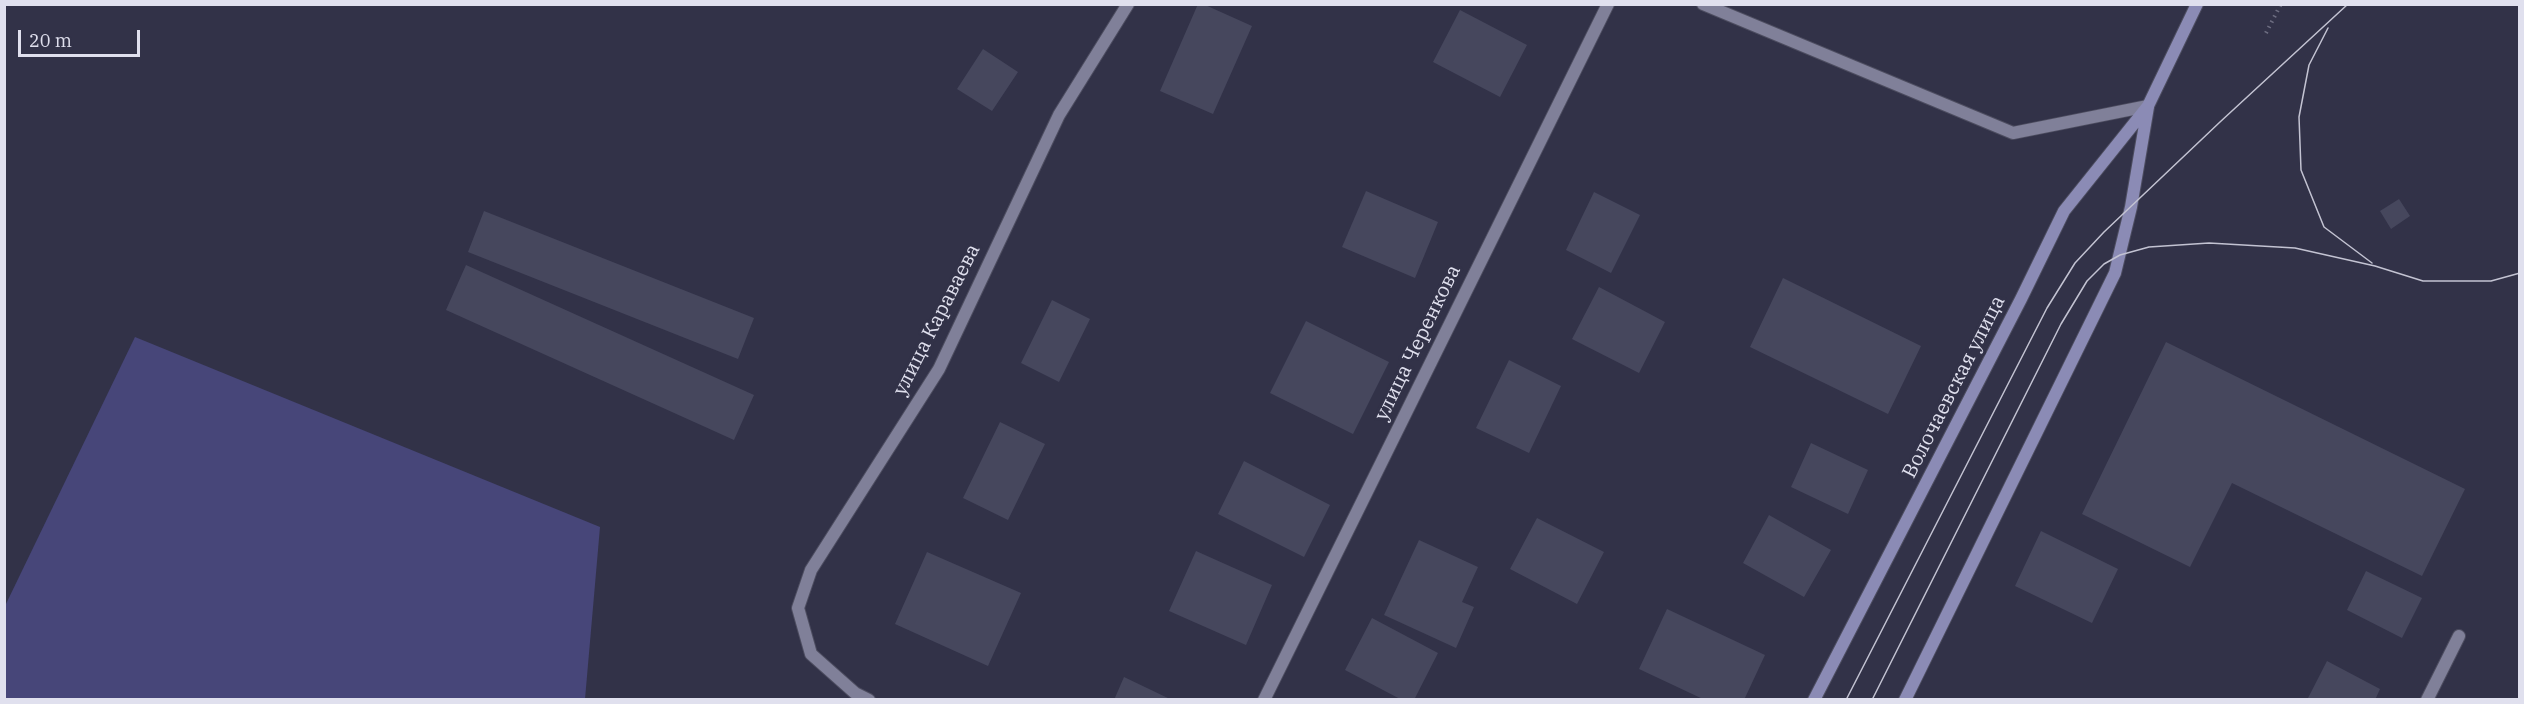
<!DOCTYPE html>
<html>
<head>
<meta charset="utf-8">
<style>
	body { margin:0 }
	#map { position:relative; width:2524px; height:704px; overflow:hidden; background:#323248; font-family:"IBM Plex Serif",serif }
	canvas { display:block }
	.frame { position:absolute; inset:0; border:6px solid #e0e0ee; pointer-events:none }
	.scale { position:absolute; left:18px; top:30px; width:122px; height:27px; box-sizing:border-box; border:3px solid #e0e0ee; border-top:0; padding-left:8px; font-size:18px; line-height:21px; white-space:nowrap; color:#e0e0ee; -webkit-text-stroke:4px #323248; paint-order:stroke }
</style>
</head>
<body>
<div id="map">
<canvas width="2524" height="704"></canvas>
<div class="frame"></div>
<div class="scale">20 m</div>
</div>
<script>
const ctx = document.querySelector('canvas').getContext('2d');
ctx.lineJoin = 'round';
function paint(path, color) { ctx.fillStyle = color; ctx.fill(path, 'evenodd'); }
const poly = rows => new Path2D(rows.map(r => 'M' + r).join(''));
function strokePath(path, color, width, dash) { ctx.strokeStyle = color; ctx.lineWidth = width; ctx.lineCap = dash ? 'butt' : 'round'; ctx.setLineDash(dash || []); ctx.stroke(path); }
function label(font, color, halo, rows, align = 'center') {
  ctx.font = font + ' "IBM Plex Serif",serif'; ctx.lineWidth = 6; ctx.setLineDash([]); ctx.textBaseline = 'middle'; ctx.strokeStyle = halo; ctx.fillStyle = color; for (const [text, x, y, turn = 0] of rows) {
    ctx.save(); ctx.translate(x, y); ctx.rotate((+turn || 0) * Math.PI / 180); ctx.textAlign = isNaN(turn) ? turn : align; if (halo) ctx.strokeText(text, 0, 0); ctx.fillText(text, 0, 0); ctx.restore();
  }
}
paint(poly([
	[135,337,600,527,585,699,5,699,5,606]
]), '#474679');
paint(poly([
	[1198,4,1203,4,1252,26,1213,114,1160,91],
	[1460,10,1527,45,1500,97,1433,62],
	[983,49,1018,72,992,111,957,89],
	[1366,191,1438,222,1415,278,1342,247],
	[1594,192,1640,215,1611,273,1566,250],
	[2399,199,2410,216,2391,229,2380,211],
	[484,211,754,318,738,359,468,252],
	[466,265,754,395,734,440,446,310],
	[1783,278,1921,346,1888,414,1750,347],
	[1599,287,1665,322,1639,373,1572,339],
	[1052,300,1090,319,1059,382,1021,363],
	[1306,321,1389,362,1353,434,1270,393],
	[2166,342,2465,489,2422,576,2232,483,2190,567,2082,514],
	[1509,360,1561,386,1529,453,1476,428],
	[1000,422,1045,444,1008,520,963,498],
	[1811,443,1868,470,1848,514,1791,487],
	[1244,461,1330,505,1304,557,1218,514],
	[1769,515,1831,550,1804,597,1743,563],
	[1537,518,1604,552,1577,604,1510,569],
	[2041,531,2118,569,2092,623,2015,586],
	[1419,540,1478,567,1462,602,1474,607,1456,648,1384,615],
	[1196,551,1272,585,1246,645,1169,611],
	[927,552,1021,593,988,666,895,624],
	[2366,571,2422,598,2402,638,2347,610],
	[1667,609,1765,655,1744,700,1705,700,1639,669],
	[1372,618,1438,653,1414,700,1402,700,1345,670],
	[2327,661,2380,689,2375,700,2307,700],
	[1124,677,1172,700,1114,700]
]), '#46475d');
const street = poly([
	[1703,4,2013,133,2148,106],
	[869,700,855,693,811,654,798,608,811,570,939,369,1059,115,1128,4],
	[1264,700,1608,4],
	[2427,700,2459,636]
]);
const secondary = poly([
	[1814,700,2021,299,2064,211,2148,106,2197,4],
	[1905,700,2115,273,2131,207,2148,107]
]);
strokePath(street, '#4d4d60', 14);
strokePath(secondary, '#4d4d60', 14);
strokePath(poly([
	[2266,33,2281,4]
]), '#6d6d81', 4, [1.5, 4.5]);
strokePath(street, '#808099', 12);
strokePath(secondary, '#8b8bb5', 12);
strokePath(poly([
	[2328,28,2309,65,2299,117,2301,170,2324,227,2372,263],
	[1846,700,2047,308,2075,263,2104,232,2220,122,2348,4],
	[1872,700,2061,324,2087,281,2104,264,2120,255,2149,247,2209,243,2295,248,2375,266,2423,281,2491,281,2520,273]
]), '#c3c3d2', 1.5);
label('20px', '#e0e0ee', '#323248', [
	["улица Караваева",937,320,-63],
	["улица Черенкова",1418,343,-64],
	["Волочаевская улица",1954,387,-63]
]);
</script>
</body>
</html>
